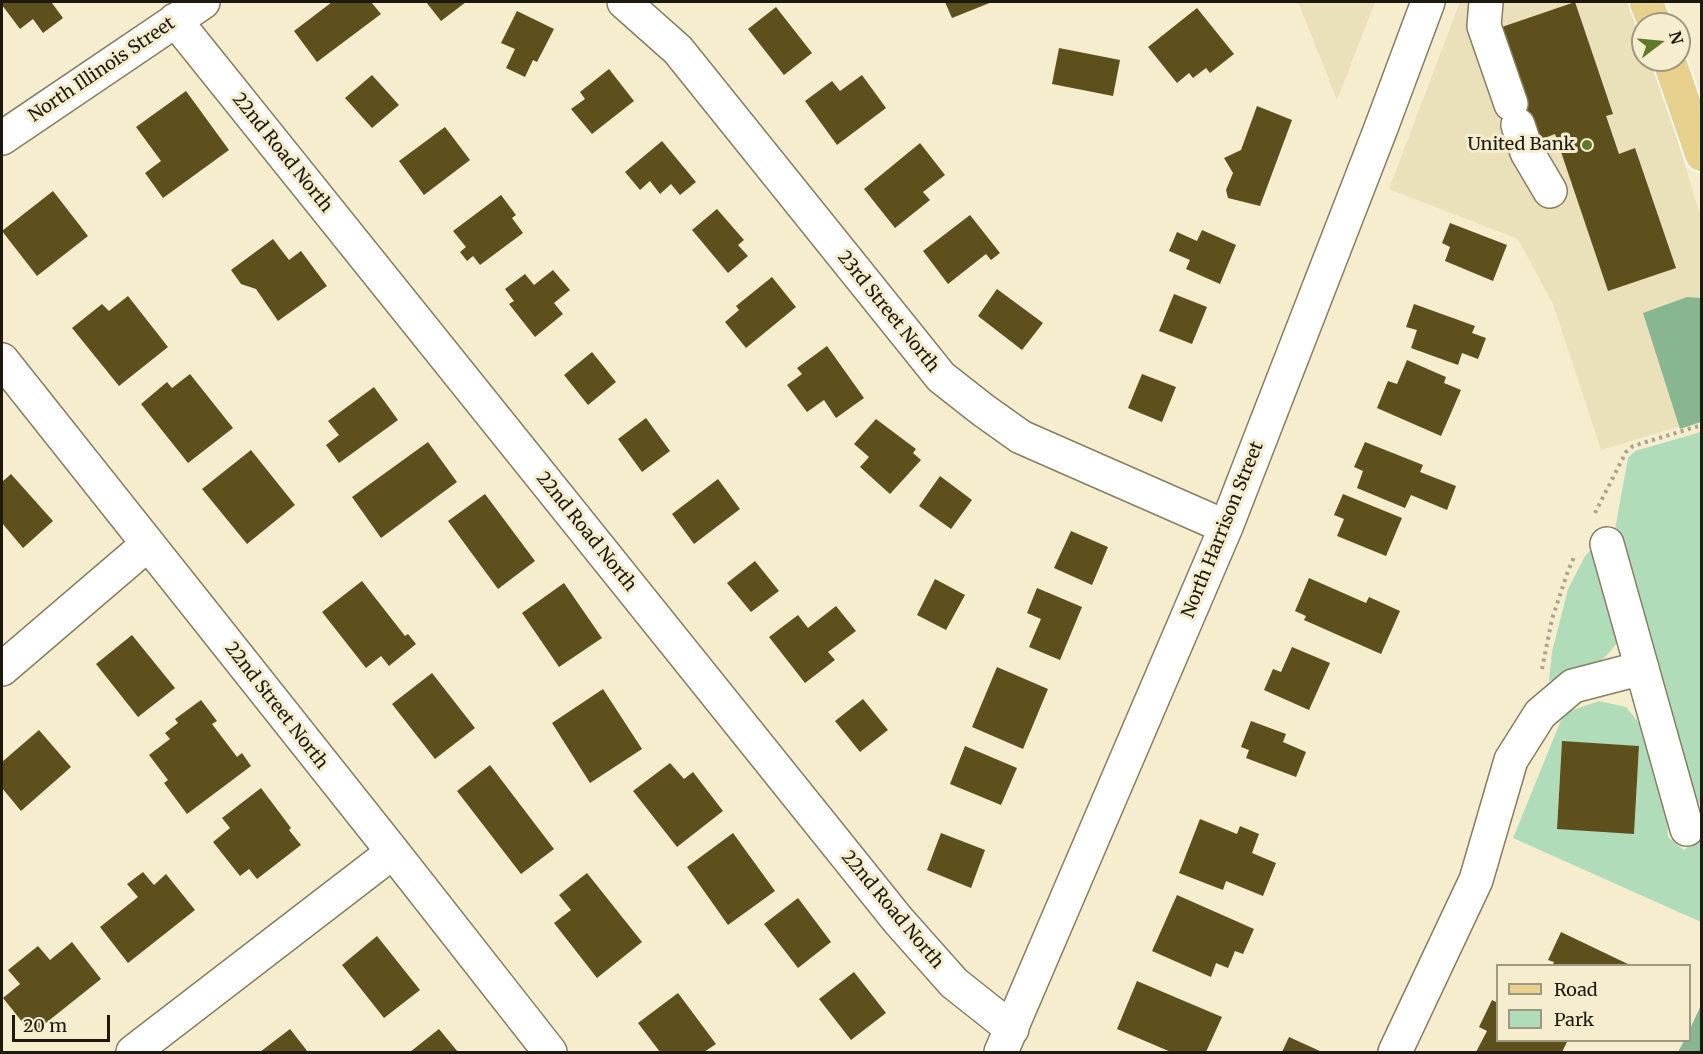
<!DOCTYPE html>
<html>
<head>
<meta charset="utf-8">
<style>
	body { margin:0 }
	#map { position:relative; width:1703px; height:1054px; overflow:hidden; background:#f5edce; font-family:Merriweather,serif }
	canvas { display:block }
	.frame { position:absolute; inset:0; border:3px solid #1c190e; pointer-events:none }
	.legend { position:absolute; left:1496px; top:964px; width:195px; height:78px; box-sizing:border-box; background:#f5edce; border:2px solid #9e9881; margin:0; padding:8px 10px; list-style:none; font-size:18px; color:#1c190e }
	.legend li { display:flex; align-items:center; gap:12px; height:30px }
	.legend b { width:30px; border:2px solid #9e9881 }
	.north { position:absolute; left:1631px; top:12px; width:60px; height:60px; box-sizing:border-box; background:#f5edce; border:2px solid #9e9881; border-radius:50%; rotate:74deg; font-size:16px; font-weight:700; line-height:24px; text-align:center; color:#1c190e }
	.north::after { content:''; display:block; margin:auto; width:21px; height:27px; background:#60792b; clip-path:polygon(50% 0,100% 100%,50% 72%,0 100%) }
	.scale { position:absolute; left:12px; top:1015px; width:98px; height:27px; box-sizing:border-box; border:3px solid #1c190e; border-top:0; padding-left:8px; font-size:18px; line-height:21px; white-space:nowrap; color:#1c190e; -webkit-text-stroke:4px #f5edce; paint-order:stroke }
</style>
</head>
<body>
<div id="map">
<canvas width="1703" height="1054"></canvas>
<div class="frame"></div>
<ul class="legend">
<li><b style="height:8px;background:#e8d18f"></b>Road</li>
<li><b style="height:16px;background:#b1dcb9"></b>Park</li>
</ul>
<div class="north">N</div>
<div class="scale">20 m</div>
</div>
<script>
const ctx = document.querySelector('canvas').getContext('2d');
ctx.lineJoin = 'round';
function paint(path, color) { ctx.fillStyle = color; ctx.fill(path, 'evenodd'); }
const poly = rows => new Path2D(rows.map(r => 'M' + r).join(''));
function strokePath(path, color, width, dash) { ctx.strokeStyle = color; ctx.lineWidth = width; ctx.lineCap = dash ? 'butt' : 'round'; ctx.setLineDash(dash || []); ctx.stroke(path); }
function label(font, color, halo, rows, align = 'center') {
  ctx.font = font + ' Merriweather,serif'; ctx.lineWidth = 6; ctx.setLineDash([]); ctx.textBaseline = 'middle'; ctx.strokeStyle = halo; ctx.fillStyle = color; for (const [text, x, y, turn = 0] of rows) {
    ctx.save(); ctx.translate(x, y); ctx.rotate((+turn || 0) * Math.PI / 180); ctx.textAlign = isNaN(turn) ? turn : align; if (halo) ctx.strokeText(text, 0, 0); ctx.fillText(text, 0, 0); ctx.restore();
  }
}
paint(poly([
	[1298,2,1375,2,1337,100],
	[1460,2,1629,2,1643,38,1643,60,1651,60,1665,99,1701,218,1701,420,1601,450,1553,304,1518,239,1389,189]
]), '#eae0ba');
paint(poly([
	[1701,432,1701,805,1692,793,1615,529,1628,458,1635,451],
	[1596,544,1618,642,1607,655,1594,667,1549,681,1552,652,1568,589,1585,556],
	[1599,701,1626,707,1648,734,1666,793,1668,837,1684,850,1696,841,1701,841,1701,922,1513,838,1564,713],
	[1562,742,1639,746,1634,833,1557,828]
]), '#b1dcb9');
paint(poly([
	[1687,297,1701,298,1701,422,1680,429,1643,313],
	[1701,1005,1701,1052,1678,1052,1684,1041,1690,1040,1690,1029]
]), '#87b691');
paint(poly([
	[2,2,55,2,52,3,63,18,43,33,33,19,20,29,2,5],
	[332,2,371,2,381,14,317,62,294,31],
	[426,2,466,2,441,21],
	[945,2,992,2,952,18],
	[1575,2,1613,114,1606,116,1619,154,1635,148,1676,268,1608,291,1555,134,1537,141,1510,126,1499,28],
	[776,7,812,53,784,75,748,29],
	[1197,8,1234,54,1210,73,1206,68,1193,78,1189,73,1177,83,1148,47],
	[517,11,554,29,537,62,533,60,525,77,506,68,515,49,501,43],
	[1059,48,1120,60,1113,96,1052,84],
	[609,69,634,101,592,134,571,109,585,99,580,92],
	[372,75,399,105,372,128,345,98],
	[862,75,886,108,837,145,805,101,832,81,840,91],
	[186,91,229,150,163,198,145,173,161,161,136,127],
	[1257,106,1292,120,1260,206,1228,198,1226,190,1233,173,1224,158,1241,150],
	[445,127,470,160,424,195,399,161],
	[662,141,696,182,680,195,671,184,660,194,650,181,640,190,625,172],
	[920,143,945,175,923,192,930,200,895,228,864,189],
	[53,191,88,236,37,276,2,231],
	[501,195,516,215,512,218,523,233,480,265,473,256,467,261,460,252,466,247,453,231],
	[717,209,744,240,738,245,748,256,728,273,692,230],
	[970,215,1000,253,991,260,986,254,948,284,923,251],
	[1450,223,1507,245,1493,281,1445,261,1450,247,1442,243],
	[1202,230,1236,245,1220,284,1186,269,1190,260,1169,251,1177,232,1197,241],
	[273,239,289,260,301,251,327,286,278,321,256,289,241,284,231,270],
	[553,270,570,290,554,303,563,314,535,337,509,304,514,301,505,289,525,274,534,285],
	[772,277,796,307,746,348,725,322,739,310,736,306],
	[997,289,1043,323,1022,350,978,316],
	[1174,294,1207,307,1192,344,1159,331],
	[128,296,168,347,119,386,72,328,102,304,109,311],
	[1414,304,1475,326,1472,333,1486,338,1478,359,1462,353,1458,365,1411,348,1417,330,1406,327],
	[827,346,864,398,836,418,824,400,807,412,787,385,802,374,797,368],
	[592,352,616,382,588,405,564,375],
	[1407,360,1446,377,1444,383,1461,390,1441,436,1377,408,1388,381,1397,384],
	[190,374,233,428,188,463,141,404,167,382,172,388],
	[1142,374,1176,387,1162,422,1128,408],
	[374,387,398,420,339,463,326,445,339,435,328,421],
	[646,418,670,451,642,472,618,439],
	[876,419,916,449,913,453,921,460,890,494,860,467,869,457,854,444],
	[428,442,457,482,381,538,352,497],
	[1365,442,1423,465,1420,472,1456,486,1447,510,1411,495,1405,508,1357,488,1363,471,1354,467],
	[251,450,295,505,247,544,202,489],
	[11,474,53,521,23,548,2,523,2,482],
	[940,476,972,500,951,529,919,506],
	[718,479,740,509,694,544,672,514],
	[485,494,535,561,498,589,448,521],
	[1343,494,1402,518,1386,556,1337,536,1344,519,1334,515],
	[1071,531,1108,547,1092,585,1054,568],
	[755,561,779,591,751,612,727,583],
	[1309,578,1366,603,1369,597,1400,611,1381,654,1304,620,1306,616,1295,611],
	[935,579,965,595,946,630,917,615],
	[362,581,405,636,408,634,416,644,389,666,381,656,366,668,322,612],
	[564,583,602,638,559,667,522,613],
	[1037,588,1082,607,1060,660,1029,647,1041,619,1027,613],
	[836,606,856,631,828,652,835,660,805,683,769,637,798,615,808,628],
	[132,635,175,688,138,717,96,664],
	[1292,647,1330,663,1309,710,1264,690,1273,669,1281,672],
	[997,667,1048,689,1023,749,972,727],
	[432,673,475,728,435,759,392,704],
	[603,689,642,749,590,783,552,723],
	[863,699,888,730,860,752,835,721],
	[201,700,217,721,212,724,237,757,242,753,251,766,187,814,164,783,168,780,149,755,170,739,165,733,178,723,175,719],
	[1251,721,1286,734,1283,742,1306,752,1296,777,1246,758,1249,750,1241,747],
	[39,730,71,767,21,811,2,788,2,762],
	[1562,741,1639,746,1634,834,1557,829],
	[965,746,1017,768,1001,805,950,784],
	[670,763,684,779,693,772,723,811,677,847,633,791],
	[490,765,554,849,521,874,457,791],
	[261,788,291,828,289,830,301,845,257,879,249,869,240,876,213,842,230,828,222,818],
	[1200,819,1237,834,1240,826,1259,834,1252,853,1276,863,1263,896,1226,881,1223,890,1179,873],
	[733,833,775,891,728,925,687,867],
	[941,833,985,850,971,888,927,870],
	[143,872,154,885,166,874,195,910,128,963,100,927,138,897,127,884],
	[587,873,642,942,597,978,554,923,571,910,559,895],
	[1177,895,1254,929,1243,954,1235,951,1228,968,1216,963,1211,977,1152,951],
	[798,898,831,942,798,968,764,924],
	[1561,932,1632,966,1552,966,1554,962,1548,960],
	[377,936,420,990,384,1018,342,965],
	[72,942,101,979,32,1034,3,998,20,984,8,970,38,946,50,960],
	[854,972,886,1013,851,1040,819,999],
	[1137,981,1222,1017,1206,1052,1171,1052,1117,1029],
	[678,993,716,1044,704,1052,660,1052,638,1023],
	[1492,1000,1498,1003,1498,1040,1568,1040,1562,1052,1476,1052,1487,1031,1479,1027],
	[290,1029,308,1052,260,1052],
	[439,1029,458,1052,410,1052],
	[1289,1037,1322,1052,1282,1052]
]), '#5d501c');
const minor = poly([
	[624,2,678,50,941,377,983,410,1021,437,1226,527],
	[1486,2,1484,26,1511,104],
	[175,20,898,920,954,983,1012,1029],
	[1518,125,1527,152,1550,191],
	[2,138,203,2],
	[2,360,393,852,550,1052],
	[1607,544,1687,829],
	[2,669,148,544],
	[133,1052,393,852],
	[1001,1052,1226,527,1381,128,1428,2],
	[1395,1052,1476,880,1511,760,1540,714,1573,686,1642,668]
]);
const major = poly([
	[1646,2,1655,24],
	[1669,60,1702,155]
]);
strokePath(minor, '#857e62', 36);
strokePath(major, '#fff', 36);
strokePath(poly([
	[1595,513,1626,452,1633,446,1702,425],
	[1542,669,1552,619,1568,571,1575,555]
]), '#a9a38b', 4, [3, 4.5]);
strokePath(minor, '#fff', 33);
strokePath(major, '#e8d18f', 33);
for (const [x, y, r, color] of [
	[1587,145,6,"#60792b"]
]) { const dot = new Path2D(); dot.arc(x, y, r, 0, 2 * Math.PI); ctx.fillStyle = color; ctx.fill(dot); strokePath(dot, '#f5edce', 2); }
label('18px', '#1c190e', '#f5edce', [
	["North Illinois Street",102,70,-34],
	["22nd Road North",282,153,51],
	["23rd Street North",888,312,51],
	["North Harrison Street",1223,530,-68],
	["22nd Road North",586,532,51],
	["22nd Street North",276,706,52],
	["22nd Road North",892,910,50]
]);
label('18px', '#1c190e', '#f5edce', [
	["United Bank",1575,145]
], 'right');
</script>
</body>
</html>
